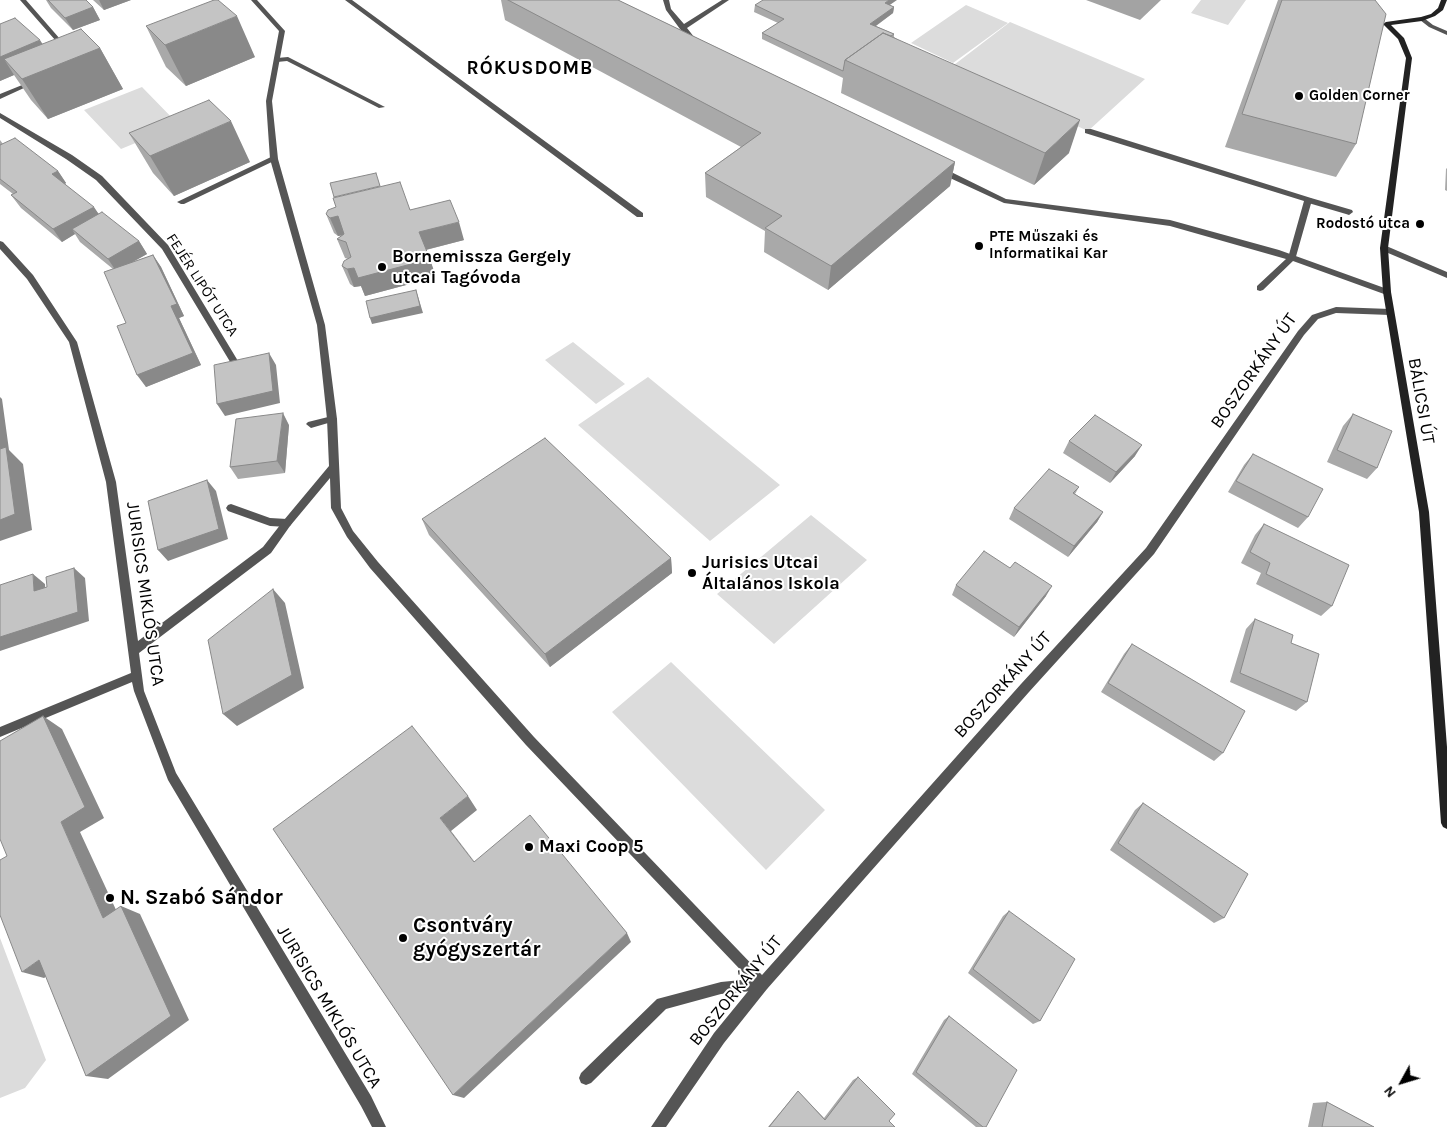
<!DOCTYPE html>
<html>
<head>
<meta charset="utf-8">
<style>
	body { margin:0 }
	#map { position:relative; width:1447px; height:1127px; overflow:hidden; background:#fff; font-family:Karla,sans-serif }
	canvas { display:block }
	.north { position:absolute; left:1377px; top:1057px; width:50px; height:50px; -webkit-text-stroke:4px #fff; paint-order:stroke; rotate:231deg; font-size:14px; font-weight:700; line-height:20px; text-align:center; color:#000 }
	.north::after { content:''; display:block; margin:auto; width:18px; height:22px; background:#000; clip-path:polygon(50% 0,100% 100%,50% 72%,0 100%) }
</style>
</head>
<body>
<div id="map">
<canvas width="1447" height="1127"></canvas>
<div class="north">N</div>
</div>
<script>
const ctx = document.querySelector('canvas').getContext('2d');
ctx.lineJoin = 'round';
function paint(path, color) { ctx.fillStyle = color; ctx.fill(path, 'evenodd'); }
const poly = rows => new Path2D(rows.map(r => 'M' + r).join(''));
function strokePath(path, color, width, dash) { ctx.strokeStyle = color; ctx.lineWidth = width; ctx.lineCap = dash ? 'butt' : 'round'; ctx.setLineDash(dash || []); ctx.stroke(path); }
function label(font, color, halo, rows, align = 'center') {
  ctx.font = font + ' Karla,sans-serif'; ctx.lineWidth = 4; ctx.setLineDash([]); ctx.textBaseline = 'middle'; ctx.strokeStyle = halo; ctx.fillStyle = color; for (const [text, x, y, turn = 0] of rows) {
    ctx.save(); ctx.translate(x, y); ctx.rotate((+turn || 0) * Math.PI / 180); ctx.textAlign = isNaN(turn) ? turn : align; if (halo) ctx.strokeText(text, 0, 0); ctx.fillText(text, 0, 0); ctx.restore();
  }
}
paint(poly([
	[1201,0,1246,0,1228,25,1191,13],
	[966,5,1008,23,953,63,911,43],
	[1010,22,1145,79,1088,131,950,68],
	[142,87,179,125,121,149,84,110],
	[573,342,625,384,596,404,545,360],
	[648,377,780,485,710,541,578,425],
	[811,515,867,560,774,644,717,594],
	[671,662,825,810,766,870,612,712],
	[0,938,46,1060,25,1088,0,1098]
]), '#dcdcdc');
paint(poly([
	[1086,0,1161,0,1140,20]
]), '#a3a3a3');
paint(poly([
	[345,0,352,0,643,213,643,217,637,217,345,0],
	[663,0,669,0,671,9,684,24,722,0,729,0,687,28,698,42,695,44,680,29,666,10,663,0],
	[288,57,383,106,385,107,379,108,287,61,277,62,274,60,277,58,288,57],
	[271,157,274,157,278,159,184,204,181,204,177,202,271,157],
	[937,168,943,168,1006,199,1170,220,1279,250,1390,290,1391,292,1387,295,1384,294,1293,261,1263,290,1260,291,1257,290,1257,286,1286,259,1170,226,1004,203,937,172,937,168],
	[1305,198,1311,198,1352,210,1353,212,1349,215,1346,214,1305,202,1305,198],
	[332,416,335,417,337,419,335,421,311,428,306,424,308,422,332,416],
	[231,504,270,518,287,519,290,520,292,523,290,526,287,527,270,526,228,511,226,508,228,505,231,504],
	[762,978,767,979,768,984,767,989,762,990,721,994,666,1009,591,1083,586,1085,581,1083,579,1078,581,1073,657,999,721,982,762,978]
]), '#555');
paint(poly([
	[20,0,26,0,67,47,67,49,63,49,20,0],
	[251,0,257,0,285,31,272,101,278,159,325,325,337,419,341,508,353,531,378,562,534,737,762,975,1021,684,1146,548,1298,331,1312,315,1336,307,1390,309,1394,312,1390,315,1336,313,1318,319,1304,335,1154,554,1029,692,767,989,724,1043,666,1127,651,1127,714,1033,754,984,526,745,370,568,347,537,331,508,330,478,290,526,271,553,139,653,144,691,176,773,371,1096,386,1127,372,1127,361,1106,168,780,134,691,132,682,0,737,0,727,131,673,106,482,69,342,27,279,0,249,0,241,3,242,33,275,77,342,116,482,138,641,263,547,284,520,329,466,327,419,317,325,270,159,266,101,279,31,251,0],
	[1420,18,1424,18,1433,25,1447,31,1447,35,1429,27,1420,20,1420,18],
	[32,81,37,82,0,99,0,94,32,81],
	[0,113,72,155,102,176,168,245,238,361,239,363,238,365,232,365,162,249,96,180,66,159,0,118,0,113],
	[1085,129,1091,129,1311,198,1312,200,1295,260,1289,260,1288,258,1304,201,1085,133,1085,129],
	[1384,245,1447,272,1447,278,1381,250,1380,248,1384,245]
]), '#555');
paint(poly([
	[1441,0,1447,0,1443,10,1435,16,1422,21,1391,25,1404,38,1412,58,1388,248,1391,292,1429,512,1447,747,1447,829,1443,827,1441,823,1419,512,1383,292,1380,248,1406,58,1398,39,1383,24,1386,22,1421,17,1431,14,1438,8,1441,0]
]), '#222');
paint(poly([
	[46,0,86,0,93,7,100,20,73,30,51,8],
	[93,0,131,0,104,10],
	[501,0,618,0,955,162,950,186,828,290,764,252,765,231,706,197,705,173,741,147,505,20],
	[1278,0,1375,0,1356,144,1336,177,1225,147],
	[755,5,890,5,894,7,893,13,876,26,894,34,894,37,1069,153,1034,185,841,93,843,78,762,39,762,33,778,23,754,12],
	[0,24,43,44,100,48,123,89,48,119,31,100,14,75,0,81],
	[146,26,255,57,186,86,166,67],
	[129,133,250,162,174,196,153,173],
	[0,140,3,144,58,171,66,183,65,184,99,214,139,241,147,254,133,262,153,255,161,267,184,316,179,318,201,365,146,387,126,323,113,269,80,242,75,234,62,242,21,208,11,195,13,194,0,184],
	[1447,168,1447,191,1445,190,1446,169],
	[380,187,410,210,464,240,426,250,436,277,365,296,361,286,354,287,350,284,342,266,348,259,345,258,337,239,342,235,338,236,334,233,326,214,336,207],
	[1353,414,1377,468,1367,479,1327,462,1343,426],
	[289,425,285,473,238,479,230,467],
	[1069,441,1135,456,1110,483,1063,453],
	[1253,454,1308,517,1298,528,1228,492,1244,465],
	[1079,487,1075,494,1103,512,1097,522,1068,557,1009,519,1014,508],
	[422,519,671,558,672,573,550,667,429,535],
	[1264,524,1332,606,1321,616,1256,584,1261,573,1241,563,1255,535],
	[956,585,1046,596,1014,637,952,595],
	[1255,619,1307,702,1296,711,1230,682,1246,629],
	[1132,644,1223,753,1214,761,1101,692,1124,654],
	[1143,803,1224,918,1214,923,1110,850,1135,810],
	[1009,911,1040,1021,1033,1024,968,973,1003,916],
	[949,1016,986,1127,976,1127,912,1074,944,1020],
	[858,1077,889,1121,895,1127,768,1127,798,1091,824,1118,853,1080],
	[1327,1102,1374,1127,1308,1127,1313,1103]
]), '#a9a9a9');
paint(poly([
	[99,0,131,0,104,10],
	[889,0,897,0,884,9,885,3],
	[93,7,100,20,73,30,65,18],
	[894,7,893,13,870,30,870,24],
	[237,16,255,57,186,86,165,45],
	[40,40,52,59,4,59,14,75,0,81,0,57],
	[100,48,123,89,48,119,22,79],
	[1080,120,1069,153,1034,185,1045,153],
	[231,121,250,162,174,196,150,156],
	[955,162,950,186,828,290,831,266],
	[58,171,66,183,61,187,52,174],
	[94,207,102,219,72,229,75,234,62,242,53,229],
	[338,216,346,235,338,236,330,218],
	[459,222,464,240,425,250,419,232],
	[139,241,147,254,116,271,108,259],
	[153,255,161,267,184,316,179,318,201,365,146,387,137,375,171,306],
	[430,259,436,277,365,296,361,286,354,287,347,269],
	[416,290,423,313,372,324,370,318],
	[269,353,276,365,280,403,225,416,217,404],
	[0,397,2,399,9,450,23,464,32,530,0,541],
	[283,413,289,425,285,473,277,461],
	[1142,445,1135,456,1110,483,1116,472],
	[207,480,216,491,228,539,168,561,158,550],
	[1103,512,1097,522,1068,557,1074,546],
	[671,558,672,573,550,667,545,654],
	[74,568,85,578,89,621,0,651,0,637],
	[33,574,45,584,46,601,34,591],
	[1052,586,1046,596,1014,637,1019,627],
	[273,589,285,603,304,688,237,726,223,714],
	[43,716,62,729,104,818,80,832,123,925,103,918,61,822],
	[468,796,477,810,451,831,484,874,440,818],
	[121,906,140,914,189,1020,108,1079,86,1076],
	[627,933,631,942,464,1098,453,1095],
	[39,960,61,967,44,978,22,972]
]), '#898989');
const building = poly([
	[48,0,86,0,93,7,65,18,48,0],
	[214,0,218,0,237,16,165,45,146,26,214,0],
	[508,0,618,0,955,162,831,266,765,228,782,216,705,173,761,133,508,0],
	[763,0,889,0,885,3,894,7,870,24,894,34,891,36,883,33,845,60,843,71,762,33,784,19,755,5,763,0],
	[1282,0,1375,0,1386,14,1356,144,1242,114,1282,0],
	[15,18,40,40,0,57,0,24,15,18],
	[81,29,100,48,22,79,4,59,81,29],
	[883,33,1080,120,1045,153,845,60,883,33],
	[209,100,231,121,150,156,129,133,209,100],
	[15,138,58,171,52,174,94,207,53,229,11,195,17,192,0,179,0,145,15,138],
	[376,173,380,186,334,197,330,183,376,173],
	[400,182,410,210,450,200,459,222,419,232,430,259,358,278,354,268,347,269,342,266,344,261,351,257,346,242,337,239,344,234,338,216,330,218,326,214,328,210,336,207,333,198,400,182],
	[102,212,139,241,108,259,72,229,102,212],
	[153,255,177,304,171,306,193,353,137,375,117,326,126,323,104,272,153,255],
	[416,290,420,306,370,318,366,301,416,290],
	[269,353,273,391,217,404,214,365,269,353],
	[283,413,277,461,230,467,236,419,283,413],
	[1353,414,1392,431,1377,468,1337,450,1353,414],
	[1095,415,1142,445,1116,472,1069,441,1095,415],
	[545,438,671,558,545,654,422,519,545,438],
	[6,447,15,514,0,520,0,449,6,447],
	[1253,454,1323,489,1308,517,1236,481,1253,454],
	[1049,469,1079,487,1073,493,1103,512,1074,546,1014,508,1049,469],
	[207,480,219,529,158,550,148,501,207,480],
	[1264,524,1349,565,1332,606,1266,574,1270,563,1250,552,1264,524],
	[984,551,1010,568,1015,562,1052,586,1019,627,956,585,984,551],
	[74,568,78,612,0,637,0,585,33,574,34,591,47,587,46,577,74,568],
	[273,589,292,675,223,714,208,640,273,589],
	[1255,619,1293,635,1291,643,1319,654,1307,702,1240,673,1255,619],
	[1132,644,1245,711,1223,753,1108,683,1132,644],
	[43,716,85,807,61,822,103,918,121,906,171,1016,86,1076,39,960,22,972,0,915,0,860,7,856,0,839,0,741,43,716],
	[412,726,468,796,440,818,474,862,530,815,627,933,453,1095,273,829,412,726],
	[1143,803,1248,874,1224,918,1118,843,1143,803],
	[1009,911,1075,959,1040,1021,973,969,1009,911],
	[949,1016,1017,1070,986,1127,983,1127,916,1072,949,1016],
	[858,1077,895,1114,889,1121,895,1127,769,1127,798,1091,825,1120,858,1077],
	[1327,1102,1374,1127,1322,1127,1327,1102]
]);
paint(building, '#c4c4c4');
strokePath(building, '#898989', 1);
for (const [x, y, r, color] of [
	[1299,96,5,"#000"],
	[1420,224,5,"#000"],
	[979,246,5,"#000"],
	[382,267,5,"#000"],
	[692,573,5,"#000"],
	[529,847,5,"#000"],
	[110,898,5,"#000"],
	[403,938,5,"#000"]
]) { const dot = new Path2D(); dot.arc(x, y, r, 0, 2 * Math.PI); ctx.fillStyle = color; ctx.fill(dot); strokePath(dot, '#fff', 2); }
label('bold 15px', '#000', '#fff', [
	["Golden Corner",1309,96],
	["Rodostó utca",1410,224,"right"],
	["PTE Műszaki és",989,237],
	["Informatikai Kar",989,254]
], 'left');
label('15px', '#000', '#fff', [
	["FEJÉR LIPÓT UTCA",202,285,57]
]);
label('bold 18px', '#000', '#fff', [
	["Bornemissza Gergely",392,257],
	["utcai Tagóvoda",392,278],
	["Jurisics Utcai",702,563],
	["Általános Iskola",702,584],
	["Maxi Coop 5",539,847]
], 'left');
label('18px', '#000', '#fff', [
	["BOSZORKÁNY ÚT",1254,371,-55],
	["BÁLICSI ÚT",1421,401,80],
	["JURISICS MIKLÓS UTCA",145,594,82],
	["BOSZORKÁNY ÚT",1003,685,-48],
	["BOSZORKÁNY ÚT",736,991,-51],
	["JURISICS MIKLÓS UTCA",329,1007,59]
]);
ctx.letterSpacing = '1px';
label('bold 19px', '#000', '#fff', [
	["RÓKUSDOMB",530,69]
]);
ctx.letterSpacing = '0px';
label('bold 21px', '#000', '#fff', [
	["N. Szabó Sándor",120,898],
	["Csontváry",413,926],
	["gyógyszertár",413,950]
], 'left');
</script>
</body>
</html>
